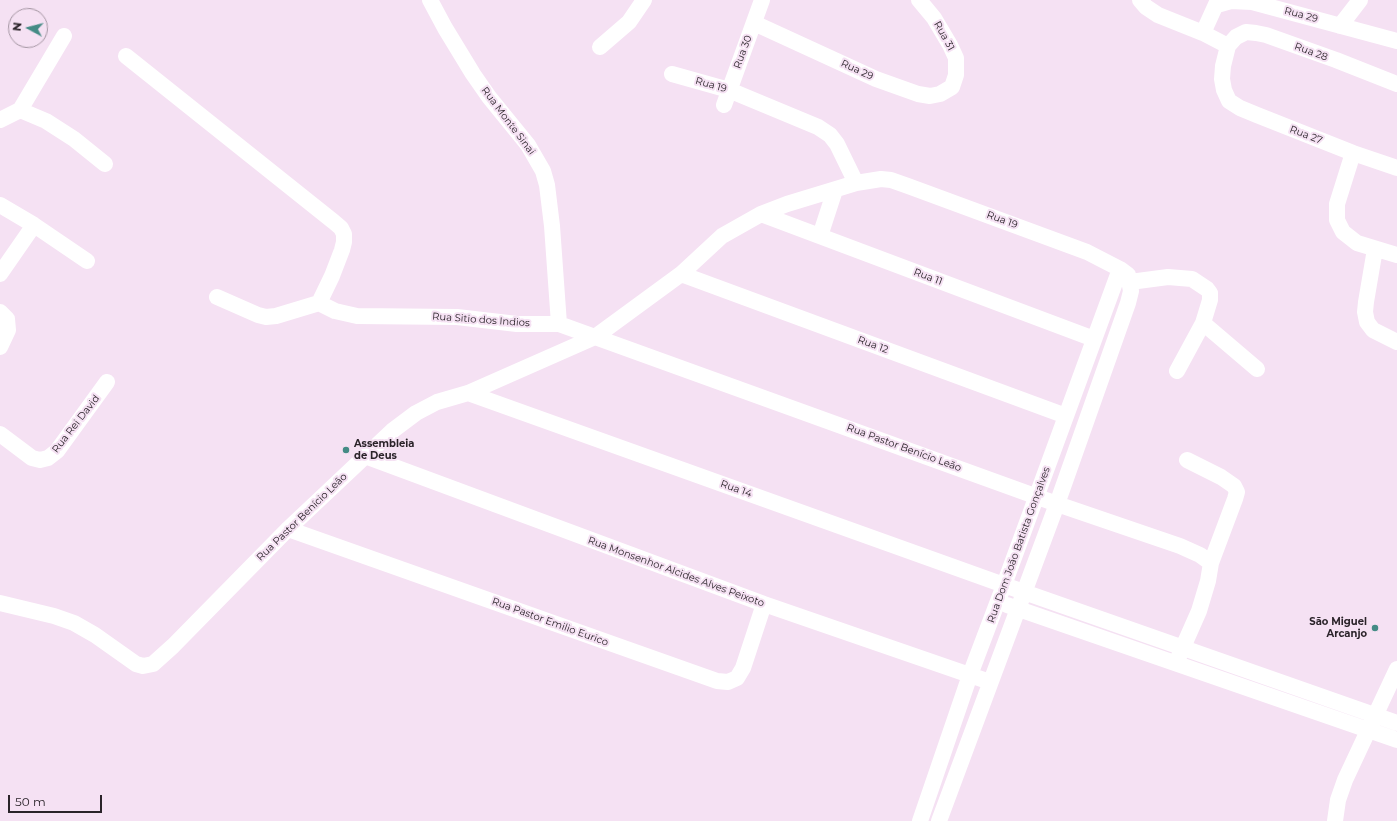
<!DOCTYPE html>
<html>
<head>
<meta charset="utf-8">
<style>
	body { margin:0 }
	#map { position:relative; width:1397px; height:821px; overflow:hidden; background:#f5e1f3; font-family:Montserrat,sans-serif }
	canvas { display:block }
	.north { position:absolute; left:8px; top:8px; width:40px; height:40px; box-sizing:border-box; background:#f5e1f3; border:1px solid #a495a2; border-radius:50%; rotate:277deg; font-size:11px; font-weight:700; line-height:16px; text-align:center; color:#2a2329 }
	.north::after { content:''; display:block; margin:auto; width:14px; height:18px; background:#448b85; clip-path:polygon(50% 0,100% 100%,50% 72%,0 100%) }
	.scale { position:absolute; left:8px; top:795px; width:94px; height:18px; box-sizing:border-box; border:2px solid #2a2329; border-top:0; padding-left:5px; font-size:12px; line-height:14px; white-space:nowrap; color:#2a2329; -webkit-text-stroke:3px #f5e1f3; paint-order:stroke }
</style>
</head>
<body>
<div id="map">
<canvas width="1397" height="821"></canvas>
<div class="north">N</div>
<div class="scale">50 m</div>
</div>
<script>
const ctx = document.querySelector('canvas').getContext('2d');
ctx.lineJoin = 'round';
const poly = rows => new Path2D(rows.map(r => 'M' + r).join(''));
function strokePath(path, color, width, dash) { ctx.strokeStyle = color; ctx.lineWidth = width; ctx.lineCap = dash ? 'butt' : 'round'; ctx.setLineDash(dash || []); ctx.stroke(path); }
function label(font, color, halo, rows, align = 'center') {
  ctx.font = font + ' Montserrat,sans-serif'; ctx.lineWidth = 4; ctx.setLineDash([]); ctx.textBaseline = 'middle'; ctx.strokeStyle = halo; ctx.fillStyle = color; for (const [text, x, y, turn = 0] of rows) {
    ctx.save(); ctx.translate(x, y); ctx.rotate((+turn || 0) * Math.PI / 180); ctx.textAlign = isNaN(turn) ? turn : align; if (halo) ctx.strokeText(text, 0, 0); ctx.fillText(text, 0, 0); ctx.restore();
  }
}
strokePath(poly([
	[430,0,445,28,473,74,489,97,528,145,543,171,547,185,552,226,559,324],
	[1140,0,1146,7,1158,15,1203,33,1228,46],
	[1217,5,1231,1,1252,2,1397,41],
	[754,23,876,79,918,94,930,96,940,94,952,87,956,75,956,58,950,45,934,18,919,0],
	[1340,26,1360,0],
	[1203,33,1218,0],
	[1228,46,1223,66,1222,79,1224,90,1229,101,1240,108,1257,115,1353,153,1397,168],
	[1228,46,1236,37,1246,32,1256,33,1266,35,1336,60,1397,84],
	[600,47,629,22,644,0],
	[126,56,334,222,341,228,344,234,344,242,342,250,332,276,319,303,276,316,266,317,258,315,217,297],
	[672,74,729,90,818,127,830,135,837,144,856,183],
	[724,105,762,0],
	[20,110,46,121,74,139,105,164],
	[0,120,20,110,64,36],
	[1353,153,1337,204,1337,220,1343,232,1357,243,1397,255],
	[0,205,34,225,87,261],
	[761,214,1094,339],
	[820,236,835,190],
	[1375,249,1366,302,1365,312,1367,322,1373,330,1397,342],
	[0,274,34,225],
	[681,274,1066,416],
	[1130,282,1168,277,1192,279,1207,289,1210,293,1210,300,1203,323,1177,371],
	[319,303,335,311,357,316,457,317,517,324,559,324,595,337,681,274,722,236,761,214,787,204,856,183,881,179,891,180,908,186,1087,252,1120,269,1128,275,1131,291,1128,303,1057,504,939,821],
	[0,312,7,319,8,330,0,347],
	[1203,323,1257,369],
	[468,393,1004,585,1397,723],
	[0,434,32,458,40,460,48,458,57,451,107,382],
	[365,456,764,604,990,682],
	[1187,460,1221,477,1234,486,1237,492,1235,499,1211,563],
	[288,529,717,681,728,682,737,678,743,668,764,604],
	[0,603,54,616,74,623,95,635,136,664,143,666,153,664,173,646,288,529,392,431,416,413,437,402,468,393,595,337,1057,504,1180,546,1200,555,1211,563,1208,581,1199,611,1176,663],
	[1007,605,1397,740],
	[920,821,970,675,1004,585,1120,269],
	[1335,821,1338,800,1345,780,1397,669]
]), '#fff', 16);
for (const [x, y, r, color] of [
	[346,450,4,"#448b85"],
	[1375,628,4,"#448b85"]
]) { const dot = new Path2D(); dot.arc(x, y, r, 0, 2 * Math.PI); ctx.fillStyle = color; ctx.fill(dot); strokePath(dot, '#f5e1f3', 1.5); }
label('10px', '#2a2329', '#f5e1f3', [
	["Rua 29",1301,15,15],
	["Rua 31",944,36,61],
	["Rua 30",743,52,-70],
	["Rua 28",1311,52,20],
	["Rua 29",857,70,25],
	["Rua 19",711,85,16],
	["Rua Monte Sinai",508,121,53],
	["Rua 27",1306,135,21],
	["Rua 19",1002,220,20],
	["Rua 11",928,277,21],
	["Rua Sitio dos Indios",481,320,4],
	["Rua 12",873,345,20],
	["Rua Rei David",76,424,-52],
	["Rua Pastor Benício Leão",904,448,20],
	["Rua 14",736,489,20],
	["Rua Pastor Benício Leão",302,517,-44],
	["Rua Dom João Batista Gonçalves",1019,545,-70],
	["Rua Monsenhor Alcides Alves Peixoto",676,572,20],
	["Rua Pastor Emilio Eurico",550,622,20]
]);
label('bold 10px', '#2a2329', '#f5e1f3', [
	["Assembleia",354,444],
	["de Deus",354,456],
	["São Miguel",1367,622,"right"],
	["Arcanjo",1367,634,"right"]
], 'left');
</script>
</body>
</html>
